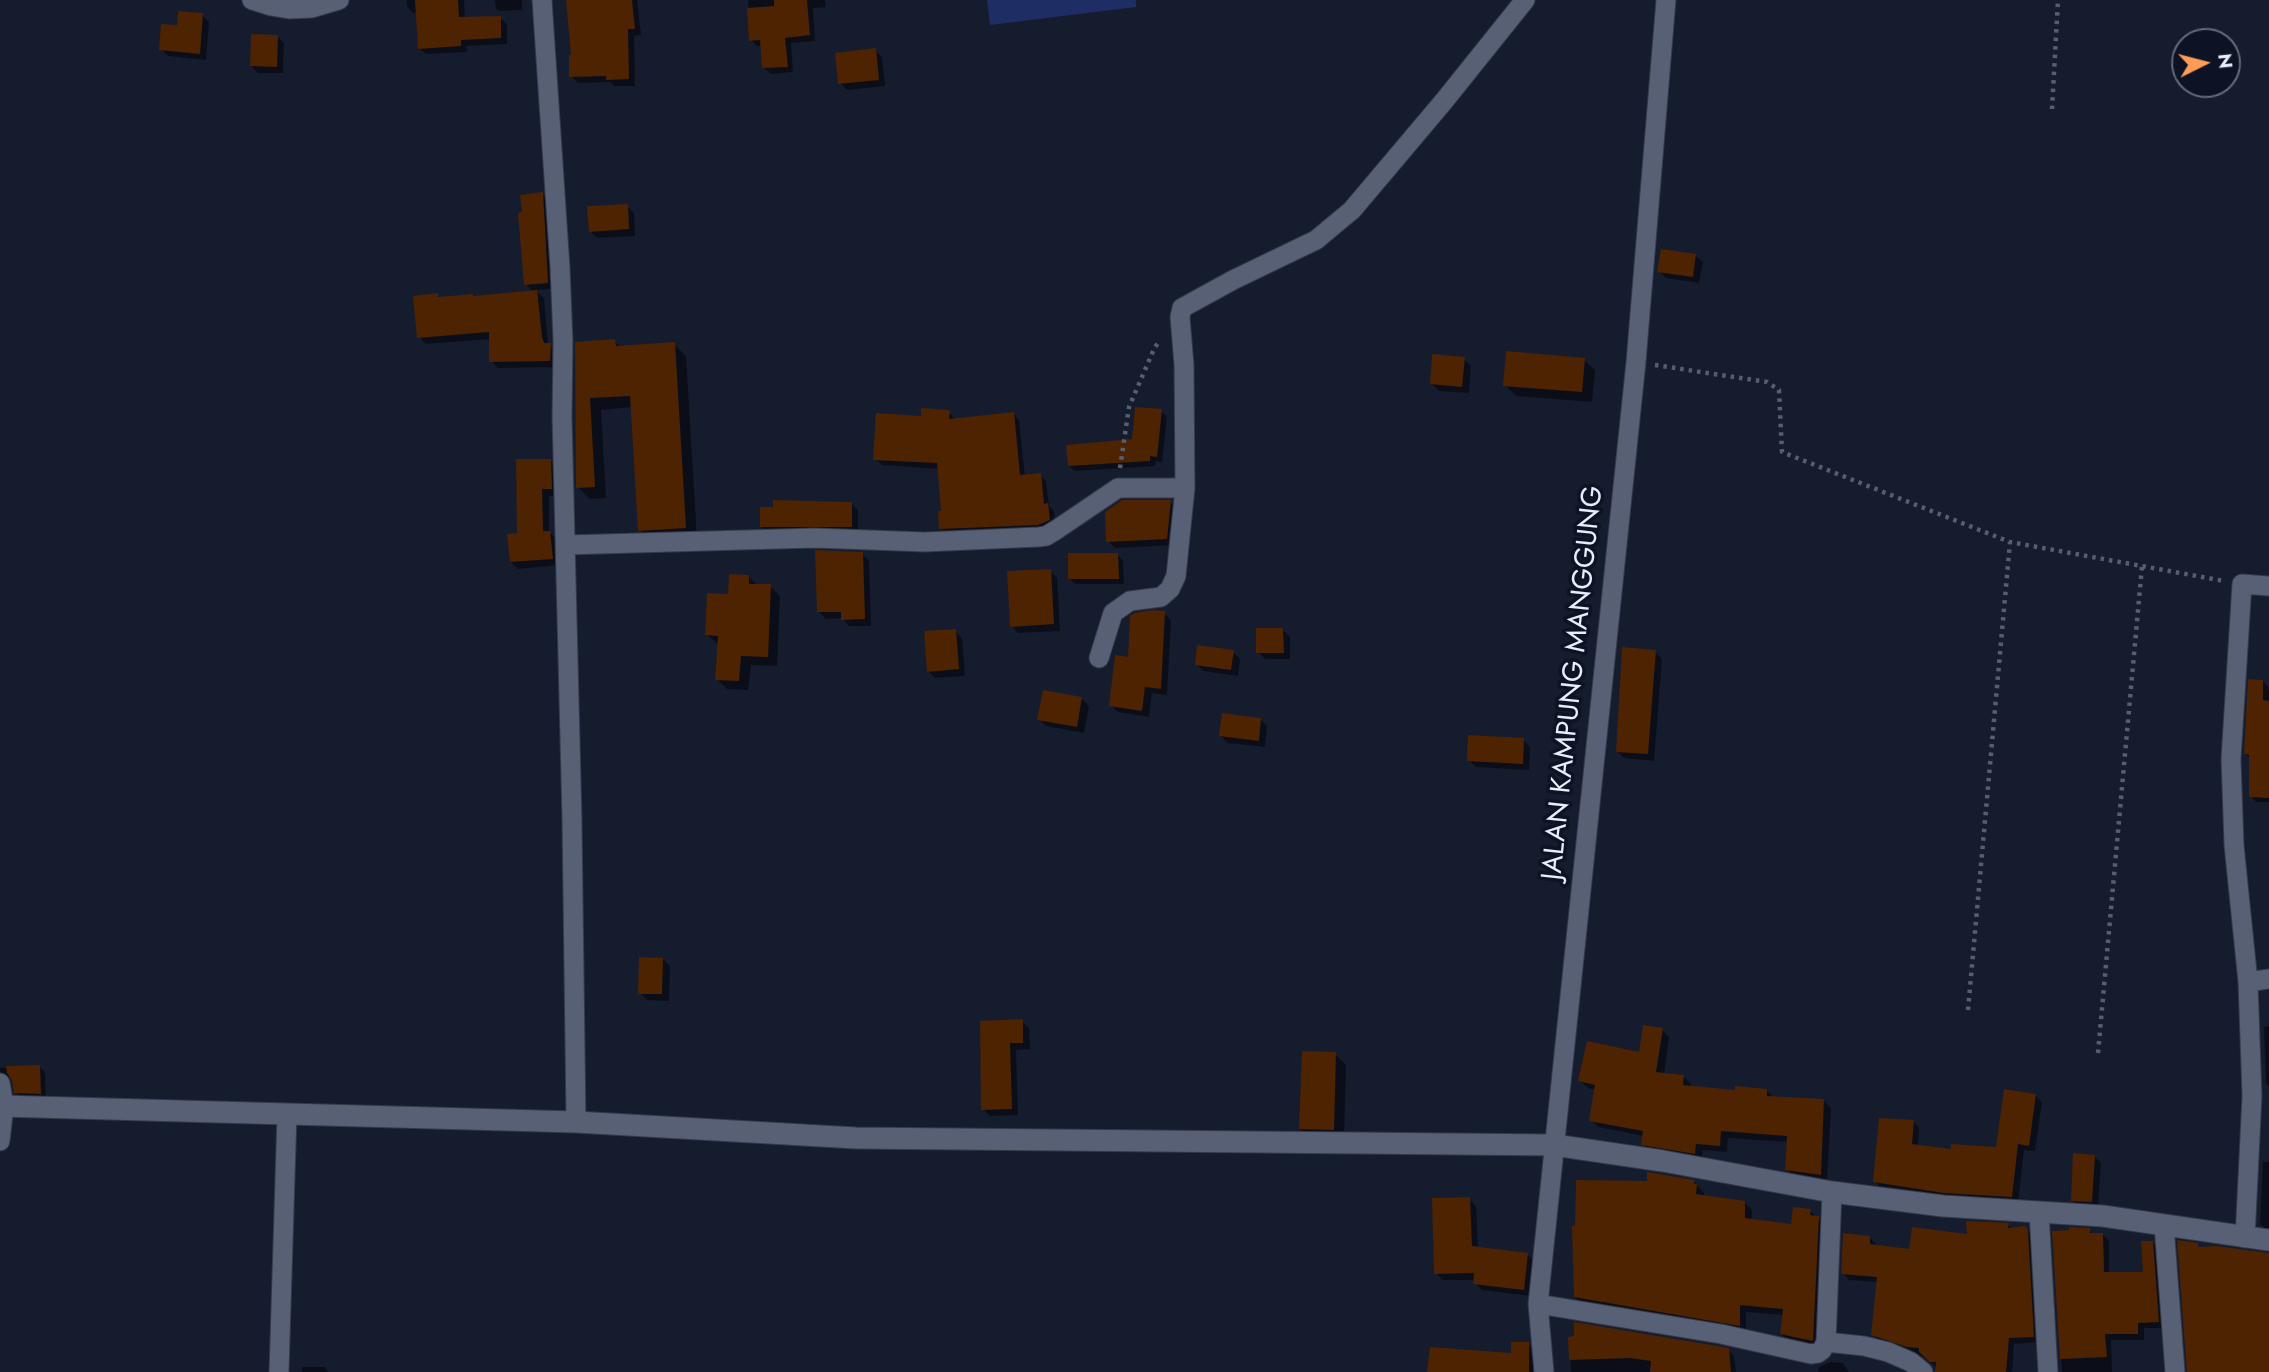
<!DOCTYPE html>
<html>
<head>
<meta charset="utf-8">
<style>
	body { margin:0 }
	#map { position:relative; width:2269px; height:1372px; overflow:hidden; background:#151c2e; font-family:Jost,sans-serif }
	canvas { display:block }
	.north { position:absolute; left:2171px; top:28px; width:70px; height:70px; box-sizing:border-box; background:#0d1324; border:2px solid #656a7a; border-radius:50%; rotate:84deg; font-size:19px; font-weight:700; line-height:28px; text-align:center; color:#e8edfa }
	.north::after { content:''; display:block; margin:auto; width:24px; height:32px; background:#fe9c57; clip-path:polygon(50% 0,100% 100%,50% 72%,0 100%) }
</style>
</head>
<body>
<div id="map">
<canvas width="2269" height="1372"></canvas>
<div class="north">N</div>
</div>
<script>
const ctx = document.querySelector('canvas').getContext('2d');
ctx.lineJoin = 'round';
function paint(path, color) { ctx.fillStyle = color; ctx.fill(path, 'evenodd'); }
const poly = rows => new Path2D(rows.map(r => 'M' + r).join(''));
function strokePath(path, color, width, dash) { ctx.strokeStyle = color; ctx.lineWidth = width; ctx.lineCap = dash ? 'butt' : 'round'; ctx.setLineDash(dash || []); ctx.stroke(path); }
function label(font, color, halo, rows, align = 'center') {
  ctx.font = font + ' Jost,sans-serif'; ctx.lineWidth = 7; ctx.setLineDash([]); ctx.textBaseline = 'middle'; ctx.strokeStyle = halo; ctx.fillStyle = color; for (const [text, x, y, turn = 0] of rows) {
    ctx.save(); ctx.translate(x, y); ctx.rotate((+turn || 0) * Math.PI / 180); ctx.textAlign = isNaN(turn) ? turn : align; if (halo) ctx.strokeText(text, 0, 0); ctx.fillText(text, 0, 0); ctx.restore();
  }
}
paint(poly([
	[987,0,1136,0,1136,7,990,25]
]), '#1e2d64');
paint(poly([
	[407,0,464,0,465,19,500,18,507,24,507,44,466,46,467,52,426,54,419,48,418,12,413,13,407,6],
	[495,0,522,0,522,10,499,11,496,8],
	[568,0,637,0,641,35,634,36,635,86,614,86,611,82,578,83,571,76,573,56],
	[748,0,825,0,826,7,813,8,815,41,791,43,793,72,771,74,764,68,762,46,757,46,751,40],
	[202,15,209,22,206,60,168,56,161,49,179,27],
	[277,36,284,43,283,73,258,73,251,66],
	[875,50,882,57,885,86,847,90,840,83],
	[542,194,548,200,554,289,535,290,544,298,548,345,557,352,557,367,498,368,491,361,491,339,426,344,419,337,437,295,440,298,473,295,475,298,533,292,526,284,524,214],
	[627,206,634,213,635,236,597,238,590,231],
	[1696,256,1703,262,1699,283,1666,278,1659,271],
	[614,341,621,347,674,344,686,356,697,539,651,542,640,530,633,407,601,410,606,498,590,499,578,487,577,344],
	[1464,359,1471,366,1469,393,1439,391,1432,384],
	[1584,360,1595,370,1592,402,1516,396,1505,385],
	[1161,411,1167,417,1162,462,1156,461,1155,466,1075,471,1069,466,1134,441],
	[949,412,955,420,1013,414,1019,420,1025,477,1040,475,1046,481,1049,506,1054,511,1055,526,1045,530,947,535,941,528,943,513,940,469,882,465,875,459,922,418],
	[550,460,557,467,558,495,549,496,549,532,557,539,559,565,518,569,511,562,519,535],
	[1170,502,1177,509,1174,545,1115,548,1108,541],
	[851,503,858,510,858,533,768,533,762,527],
	[862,554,869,561,871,626,849,626,842,618,826,619,819,612],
	[1117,555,1123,560,1124,584,1075,584,1070,579],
	[1050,571,1057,578,1060,631,1018,633,1012,626],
	[749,577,758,586,770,586,780,596,777,666,751,665,748,690,727,689,717,679,719,645,707,635,730,596],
	[1164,613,1171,620,1167,695,1152,693,1149,717,1118,712,1111,705,1129,659],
	[1283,630,1290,637,1290,659,1265,659,1258,652],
	[955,631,962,638,965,676,935,678,928,671],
	[1233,652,1240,659,1238,676,1203,671,1197,664],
	[1655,652,1662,659,1654,761,1624,758,1617,751],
	[2263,681,2268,687,2269,692,2269,802,2256,802,2251,796,2251,759,2245,754],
	[1082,699,1089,706,1084,733,1046,726,1039,719],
	[1260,719,1267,726,1265,747,1228,743,1221,736],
	[1523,740,1530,747,1529,770,1476,767,1469,760],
	[663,959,670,966,669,1001,647,1000,640,993],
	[1022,1021,1029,1028,1030,1049,1016,1050,1018,1115,990,1116,983,1109,981,1022],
	[2269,1026,2269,1087,2266,1083,2264,1027],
	[1662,1030,1669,1037,1664,1074,1683,1076,1691,1084,1690,1088,1736,1091,1767,1091,1774,1098,1824,1101,1831,1108,1827,1182,1794,1177,1787,1169,1788,1142,1728,1138,1727,1152,1703,1150,1702,1160,1651,1151,1643,1144,1644,1136,1598,1127,1591,1120,1596,1090,1588,1088,1580,1081,1641,1054],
	[1335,1054,1346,1065,1344,1140,1312,1139,1301,1129],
	[40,1067,45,1073,46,1099,22,1098,16,1092,12,1077,0,1078,0,1068],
	[2035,1095,2042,1102,2035,1151,2024,1150,2018,1203,1952,1199,1881,1188,1875,1181,1913,1121,1919,1128,1918,1147,1953,1151,1998,1149],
	[2094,1156,2101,1163,2098,1208,2079,1207,2072,1200],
	[2263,1162,2269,1162,2269,1232,2260,1224],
	[1694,1182,1704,1193,1704,1197,1744,1202,1752,1210,1752,1220,1792,1226,1810,1211,1826,1225,1820,1348,1789,1341,1781,1334,1784,1315,1746,1312,1746,1332,1583,1304,1575,1297],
	[1469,1199,1476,1206,1478,1249,1528,1255,1535,1262,1531,1296,1482,1290,1475,1283,1475,1280,1443,1280,1436,1273],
	[2008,1225,2012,1229,2026,1228,2032,1235,2039,1342,2014,1344,2012,1372,1937,1372,1934,1365,1924,1357,1901,1346,1880,1341,1873,1335,1878,1282,1849,1280,1843,1273,1870,1238,1876,1244,1876,1247,1911,1251],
	[2089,1230,2094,1235,2103,1235,2109,1241,2109,1274,2145,1273,2152,1242,2159,1249,2164,1328,2144,1328,2144,1340,2111,1340,2112,1372,2062,1372,2054,1232],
	[1570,1338,1728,1350,1734,1356,1736,1372,1571,1372],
	[1528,1344,1535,1351,1535,1372,1429,1372,1512,1355],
	[1830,1362,1843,1363,1849,1372,1818,1372,1819,1367],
	[302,1367,325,1367,328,1372,302,1372]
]), '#0007');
paint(poly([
	[415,0,458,0,459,17,501,16,501,38,461,40,461,46,418,49],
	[566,0,632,0,635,29,628,29,629,79,606,80,606,76,569,77,569,55,571,55],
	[774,0,807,0,810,35,785,38,788,67,762,68,760,40,749,41,747,8,774,6],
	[178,11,203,13,200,54,159,50,161,24,177,25],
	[251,34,278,35,277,67,250,66],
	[876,48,879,80,838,84,835,53],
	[543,192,548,283,524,285,518,213,522,212,520,195],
	[628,204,629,229,589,232,587,206],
	[1661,249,1696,254,1693,277,1657,272],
	[537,290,542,337,544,343,551,343,550,361,489,362,489,332,417,338,413,296,438,293,438,297,473,294,473,296],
	[615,339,616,346,675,342,686,528,638,531,630,396,590,398,595,487,576,488,575,342],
	[1506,351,1585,358,1582,392,1503,386],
	[1432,354,1465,357,1462,387,1430,384],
	[1135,407,1162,409,1157,457,1150,456,1150,461,1068,466,1066,445,1132,439],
	[921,408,950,410,949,419,1014,412,1020,475,1041,473,1044,504,1048,503,1050,520,1038,525,939,529,938,511,941,511,937,463,873,460,876,413,921,416],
	[516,459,551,459,552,489,542,489,543,531,550,531,553,559,510,562,507,534,517,533],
	[773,500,852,502,852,527,760,527,760,507,773,507],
	[1122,500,1171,500,1167,539,1106,542,1105,512],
	[815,550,863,552,865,619,841,620,841,612,817,612],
	[1068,553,1118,553,1119,579,1068,579],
	[1051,569,1054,624,1010,627,1007,571],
	[729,574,749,575,749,584,771,584,768,657,741,656,739,681,715,680,718,636,705,635,707,593,728,594],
	[1153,610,1165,611,1161,689,1145,687,1142,711,1109,706,1115,655,1128,657,1130,616,1135,613],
	[1256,628,1283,628,1284,653,1256,653],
	[956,629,959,669,927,672,924,631],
	[1197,645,1234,650,1231,670,1195,665],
	[1622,647,1656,650,1648,754,1616,752],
	[2248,679,2263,680,2263,700,2269,701,2269,798,2249,797,2249,755,2244,754],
	[1043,690,1082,697,1077,727,1037,720],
	[1222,713,1261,718,1259,741,1219,736],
	[1468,735,1524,738,1523,764,1467,761],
	[639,957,663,958,662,994,638,994],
	[1023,1019,1023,1043,1010,1043,1012,1109,981,1110,980,1021],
	[1643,1025,1663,1028,1656,1072,1684,1075,1683,1085,1735,1090,1735,1086,1767,1089,1767,1096,1824,1099,1821,1175,1785,1170,1787,1136,1721,1131,1720,1146,1696,1144,1695,1154,1641,1145,1643,1131,1589,1121,1595,1085,1578,1081,1587,1041,1639,1052],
	[1302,1051,1336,1052,1334,1130,1299,1129],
	[40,1065,41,1094,14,1093,12,1080,7,1073,6,1066],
	[2004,1089,2036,1094,2029,1146,2018,1144,2012,1197,1944,1193,1873,1182,1879,1118,1914,1120,1912,1144,1951,1149,1951,1144,1996,1147],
	[2073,1153,2095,1155,2092,1202,2071,1201],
	[1647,1172,1694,1180,1694,1184,1697,1184,1696,1194,1745,1201,1745,1218,1791,1224,1793,1207,1811,1209,1810,1215,1819,1216,1813,1341,1780,1334,1783,1309,1740,1305,1740,1326,1574,1297,1572,1226,1575,1226,1576,1180,1647,1181],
	[1470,1197,1472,1246,1528,1253,1524,1290,1473,1284,1474,1273,1434,1274,1432,1198],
	[1966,1221,2009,1223,2008,1228,2026,1226,2028,1231,2034,1337,2009,1338,2006,1372,1935,1372,1936,1362,1930,1362,1919,1352,1919,1348,1907,1347,1871,1335,1877,1277,1841,1274,1843,1233,1870,1236,1870,1244,1909,1249,1912,1227,1967,1234],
	[2069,1227,2090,1228,2090,1233,2103,1233,2104,1272,2143,1272,2141,1241,2153,1241,2159,1322,2138,1323,2138,1334,2105,1334,2107,1357,2060,1359,2052,1231,2069,1230],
	[2177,1240,2198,1243,2198,1247,2216,1246,2269,1253,2269,1372,2187,1372],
	[1574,1322,1729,1348,1731,1372,1650,1372,1651,1361,1630,1358,1569,1360,1568,1337,1574,1336],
	[1511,1342,1529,1342,1529,1372,1427,1372,1430,1347,1511,1353]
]), '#4d2301');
const minor = poly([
	[252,0,271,6,289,9,312,8,339,0],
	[542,0,560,267,563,341,562,417,572,820,576,1122],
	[565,545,815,538,925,542,1039,537,1046,536,1056,530,1118,488,1185,488],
	[1099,658,1113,613,1130,601,1161,597,1170,589,1176,576,1185,488,1184,365,1180,317,1182,308,1233,280,1316,240,1352,210,1444,101,1525,0],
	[2248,982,2269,979],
	[0,1083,4,1106,0,1141],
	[2039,1212,2048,1372],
	[2164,1225,2175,1372],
	[2245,1238,2252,1096,2248,982,2234,845,2231,759,2242,584,2269,586],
	[1538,1304,1721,1334,1811,1354,1818,1353,1822,1350,1826,1342,1832,1192],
	[1826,1342,1864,1346,1888,1352,1911,1362,1923,1372],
	[279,1372,287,1114],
	[1544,1372,1538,1304,1636,362,1666,0]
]);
const tertiary = poly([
	[0,1106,576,1122,856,1138,1554,1145,1663,1161,1832,1192,1943,1206,2103,1216,2269,1240]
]);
strokePath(minor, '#353948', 21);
strokePath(tertiary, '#353948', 23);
strokePath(poly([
	[2052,109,2058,0],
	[1655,365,1767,382,1779,390,1782,452,2010,542,2224,581],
	[1120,468,1129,407,1154,349,1160,340],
	[1968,1010,2010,542],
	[2098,1053,2142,566]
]), '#585e6f', 4.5, [3.5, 5]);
strokePath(minor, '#586076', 19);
strokePath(tertiary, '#586076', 21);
label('28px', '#e8edfa', '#0d1324', [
	["JALAN KAMPUNG MANGGUNG",1574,683,-84]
]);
</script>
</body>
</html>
